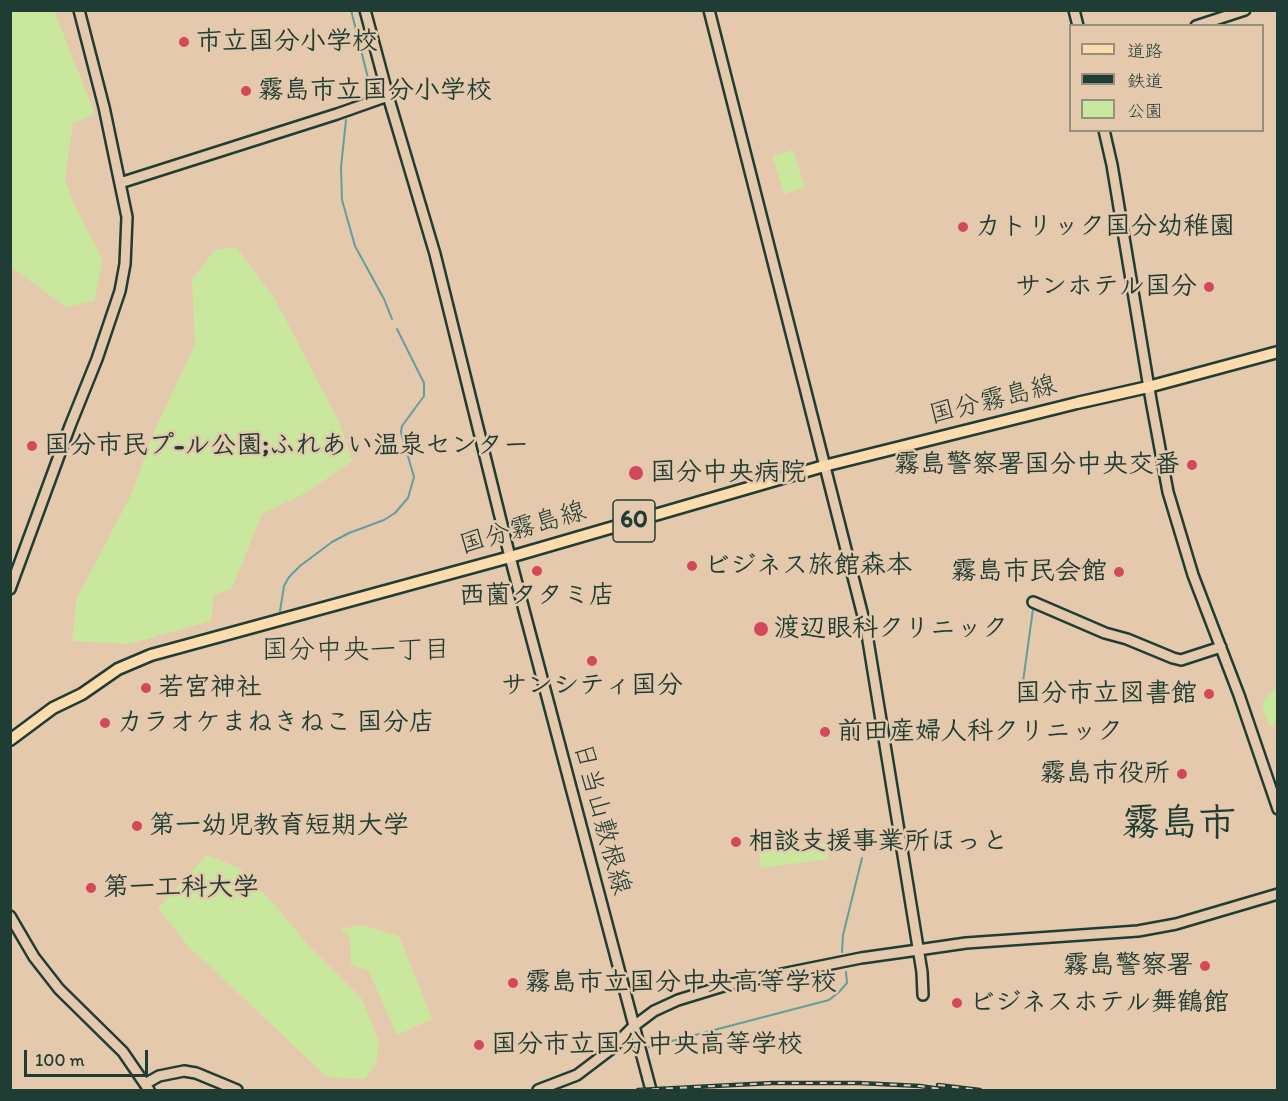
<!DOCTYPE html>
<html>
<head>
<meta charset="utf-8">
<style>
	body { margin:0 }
	#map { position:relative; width:1288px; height:1101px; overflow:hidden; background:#e5c9ac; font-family:Itim,"Klee One",sans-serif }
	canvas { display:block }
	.frame { position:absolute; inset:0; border:12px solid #1f3d34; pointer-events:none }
	.legend { position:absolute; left:1069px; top:24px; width:195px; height:108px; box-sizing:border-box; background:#e5c9ac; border:2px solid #96917c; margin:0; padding:8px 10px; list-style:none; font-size:18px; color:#1f3d34 }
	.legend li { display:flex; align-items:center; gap:12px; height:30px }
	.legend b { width:30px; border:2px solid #96917c }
	.scale { position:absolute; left:24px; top:1050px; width:124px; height:27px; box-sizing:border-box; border:3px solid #1f3d34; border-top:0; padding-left:8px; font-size:18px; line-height:21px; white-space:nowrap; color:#1f3d34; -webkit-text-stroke:4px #e5c9ac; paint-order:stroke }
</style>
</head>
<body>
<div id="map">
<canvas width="1288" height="1101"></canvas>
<div class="frame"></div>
<ul class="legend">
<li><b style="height:8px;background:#fcdcac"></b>道路</li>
<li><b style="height:8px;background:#1f3d34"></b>鉄道</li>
<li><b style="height:16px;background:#cae79e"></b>公園</li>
</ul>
<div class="scale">100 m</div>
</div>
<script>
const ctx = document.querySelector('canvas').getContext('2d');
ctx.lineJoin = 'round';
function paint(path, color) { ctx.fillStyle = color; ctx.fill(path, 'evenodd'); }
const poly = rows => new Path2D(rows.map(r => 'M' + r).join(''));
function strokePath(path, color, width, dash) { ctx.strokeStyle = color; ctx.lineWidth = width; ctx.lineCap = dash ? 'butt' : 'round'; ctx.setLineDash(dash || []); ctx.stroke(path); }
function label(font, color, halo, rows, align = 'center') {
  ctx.font = font + ' Itim,"Klee One",sans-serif'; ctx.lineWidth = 5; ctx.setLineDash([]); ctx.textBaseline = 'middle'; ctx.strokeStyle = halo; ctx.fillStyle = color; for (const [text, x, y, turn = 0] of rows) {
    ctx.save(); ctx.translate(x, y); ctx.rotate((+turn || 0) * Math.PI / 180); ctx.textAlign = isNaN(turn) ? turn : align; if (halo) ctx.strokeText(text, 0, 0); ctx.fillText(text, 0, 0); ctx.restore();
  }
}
paint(poly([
	[11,10,54,11,95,114,73,123,65,179,73,202,103,260,94,301,66,307,11,267],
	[793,150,805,187,784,194,772,156],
	[236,247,275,299,339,422,352,461,306,493,262,514,232,588,214,595,211,621,129,644,72,641,77,598,132,493,153,434,195,344,192,279,215,250],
	[1276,689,1277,719,1273,721,1275,725,1269,726,1263,709,1264,699],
	[826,842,829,859,761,868,759,852],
	[207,855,239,868,274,904,310,947,362,999,379,1042,376,1065,364,1079,327,1077,188,946,158,908],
	[361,925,399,936,432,1019,397,1035,368,970,351,965,350,938,340,929]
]), '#cae79e');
strokePath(poly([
	[351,10,370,86],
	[346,120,341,167,342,200,355,246,384,299,392,319],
	[280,611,284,586,289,577,300,566,332,542,349,533,384,520,395,513,408,498,414,477,401,432,402,426,424,396,424,383,397,329],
	[1022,689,1033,609],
	[842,952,843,935,862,858],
	[649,1047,829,1000,839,992,847,983,846,972]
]), '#619e9e', 2);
const secondary = poly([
	[365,10,388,96,435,254,510,557,651,1090],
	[709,10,866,628,922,972,923,995],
	[1074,10,1078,26],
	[1196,26,1245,10],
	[1104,130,1112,165,1151,400,1168,492,1193,575,1239,695,1278,809],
	[120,183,337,114,388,96],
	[10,589,70,426,97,359,120,291,125,264,127,217,104,107,79,10],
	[1033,602,1105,633,1127,639,1173,658,1181,660,1221,647],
	[10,916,34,957,59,989,123,1052,149,1090],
	[145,1084,159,1076,184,1071,196,1073,237,1090],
	[538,1090,577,1075,610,1050,634,1026,654,1011,678,1000,727,985,861,958,918,950,966,943,1138,931,1176,924,1278,894]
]);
const primary = poly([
	[10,740,53,708,82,694,118,669,151,655,510,557,824,466,1077,403,1148,387,1278,352]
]);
strokePath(secondary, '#1f3d34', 14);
strokePath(primary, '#1f3d34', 15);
strokePath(secondary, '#e5c9ac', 9);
strokePath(primary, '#fcdcac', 10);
const rail = poly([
	[938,1085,980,1090],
	[638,1090,772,1083,859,1083,920,1086,947,1090]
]);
strokePath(rail, '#1f3d34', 4.5);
strokePath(rail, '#e5c9ac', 2, [7]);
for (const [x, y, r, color] of [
	[184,42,6,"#d1495b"],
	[246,91,6,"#d1495b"],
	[963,227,6,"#d1495b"],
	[1209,287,6,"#d1495b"],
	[32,446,6,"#d1495b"],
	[1192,465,6,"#d1495b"],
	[636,473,8,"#d1495b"],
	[692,566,6,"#d1495b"],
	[537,571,6,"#d1495b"],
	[1119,572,6,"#d1495b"],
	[761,629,8,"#d1495b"],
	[592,661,6,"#d1495b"],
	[146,688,6,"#d1495b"],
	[1209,694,6,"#d1495b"],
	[105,723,6,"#d1495b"],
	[825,732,6,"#d1495b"],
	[1182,774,6,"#d1495b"],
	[137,826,6,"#d1495b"],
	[736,842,6,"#d1495b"],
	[91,888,6,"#d1495b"],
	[1205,966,6,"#d1495b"],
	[513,983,6,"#d1495b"],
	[957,1003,6,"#d1495b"],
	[479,1045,6,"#d1495b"]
]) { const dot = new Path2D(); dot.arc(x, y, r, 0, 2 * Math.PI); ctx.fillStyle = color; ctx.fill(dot); strokePath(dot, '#e5c9ac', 2); }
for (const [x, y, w] of [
	[634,521,42]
]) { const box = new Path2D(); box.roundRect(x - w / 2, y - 21, w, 42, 4.5); ctx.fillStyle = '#e5c9ac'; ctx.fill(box); strokePath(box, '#1f3d34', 1.5); }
label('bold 24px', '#1f3d34', null, [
	["60",634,521]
]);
label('bold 26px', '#1f3d34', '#e5c9ac', [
	["市立国分小学校",196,42],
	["霧島市立国分小学校",258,91],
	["カトリック国分幼稚園",975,227],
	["サンホテル国分",1197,287,"right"],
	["国分市民プ-ル公園;ふれあい温泉センター",44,446],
	["霧島警察署国分中央交番",1180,465,"right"],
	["国分中央病院",650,473],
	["ビジネス旅館森本",704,566],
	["霧島市民会館",1107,572,"right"],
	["西薗タタミ店",537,596,"center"],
	["渡辺眼科クリニック",774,629],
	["サンシティ国分",592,686,"center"],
	["若宮神社",158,688],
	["国分市立図書館",1197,694,"right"],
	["カラオケまねきねこ 国分店",117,723],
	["前田産婦人科クリニック",837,732],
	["霧島市役所",1170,774,"right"],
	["第一幼児教育短期大学",149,826],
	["相談支援事業所ほっと",748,842],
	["第一工科大学",103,888],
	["霧島警察署",1193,966,"right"],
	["霧島市立国分中央高等学校",525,983],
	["ビジネスホテル舞鶴館",969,1003],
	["国分市立国分中央高等学校",491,1045]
], 'left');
label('26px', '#1f3d34', '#e5c9ac', [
	["国分霧島線",993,401,-14],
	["国分霧島線",523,529,-16],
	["日当山敷根線",601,819,75]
]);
label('27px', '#1f3d34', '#e5c9ac', [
	["国分中央一丁目",356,651]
]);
label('bold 38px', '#1f3d34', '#e5c9ac', [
	["霧島市",1179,825]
]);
</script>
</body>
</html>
